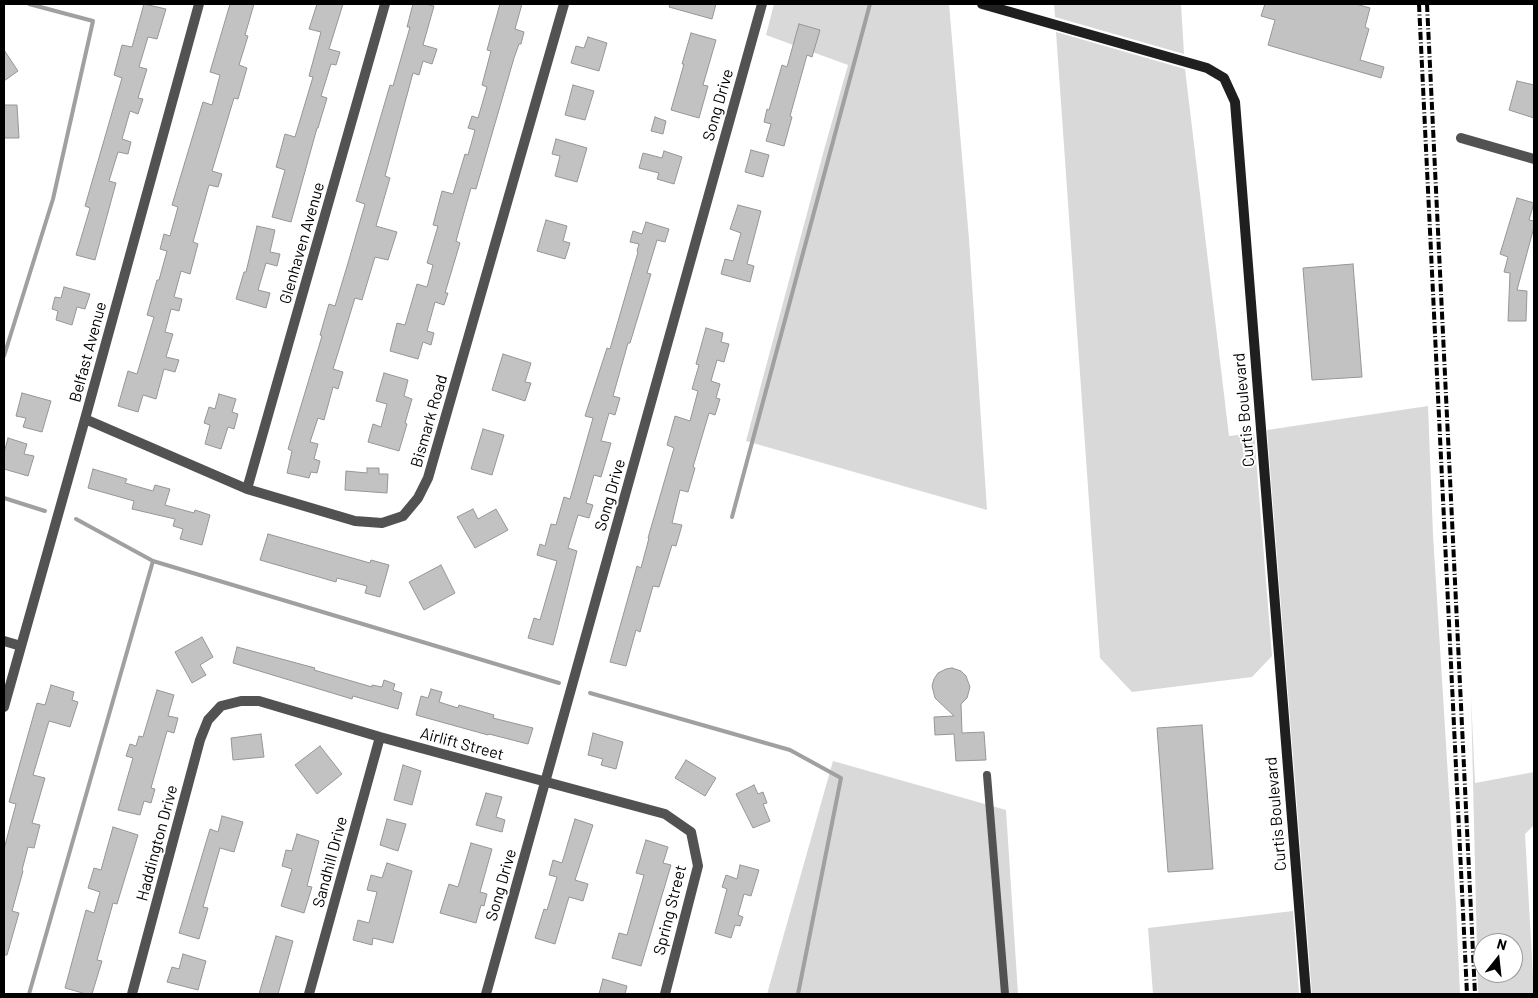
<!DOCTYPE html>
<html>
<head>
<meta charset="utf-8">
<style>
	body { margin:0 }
	#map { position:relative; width:1538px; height:998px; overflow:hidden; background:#fff; font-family:Barlow,sans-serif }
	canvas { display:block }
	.frame { position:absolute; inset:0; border:5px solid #000; pointer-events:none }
	.north { position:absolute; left:1473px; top:933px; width:50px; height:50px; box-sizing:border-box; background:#fff; border:1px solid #999; border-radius:50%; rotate:16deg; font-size:14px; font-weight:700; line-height:20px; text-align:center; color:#000 }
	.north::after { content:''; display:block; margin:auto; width:18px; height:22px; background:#000; clip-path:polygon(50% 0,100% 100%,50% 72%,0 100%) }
</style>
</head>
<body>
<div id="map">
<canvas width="1538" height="998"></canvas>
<div class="frame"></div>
<div class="north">N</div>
</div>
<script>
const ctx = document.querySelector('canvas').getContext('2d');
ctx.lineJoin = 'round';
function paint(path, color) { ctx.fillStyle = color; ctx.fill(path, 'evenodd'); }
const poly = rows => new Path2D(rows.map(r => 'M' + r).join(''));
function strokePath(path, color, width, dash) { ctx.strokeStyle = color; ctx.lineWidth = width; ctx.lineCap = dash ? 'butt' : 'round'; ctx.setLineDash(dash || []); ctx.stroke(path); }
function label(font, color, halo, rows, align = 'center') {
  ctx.font = font + ' Barlow,sans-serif'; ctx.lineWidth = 4; ctx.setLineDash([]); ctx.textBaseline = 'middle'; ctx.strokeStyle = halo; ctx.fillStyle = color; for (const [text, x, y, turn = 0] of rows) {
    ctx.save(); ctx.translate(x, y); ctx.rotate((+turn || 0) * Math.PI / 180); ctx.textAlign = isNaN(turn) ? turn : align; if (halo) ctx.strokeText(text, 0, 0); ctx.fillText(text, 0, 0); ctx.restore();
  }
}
paint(poly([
	[774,4,949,4,969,239,987,510,746,441,824,150,848,65,766,35],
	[1054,4,1181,4,1184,54,1055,17],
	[1056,32,1185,69,1229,436,1254,433,1272,656,1252,677,1132,692,1100,658],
	[1428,406,1433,535,1456,905,1460,994,1312,994,1267,430],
	[1471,696,1475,783,1534,772,1534,825,1525,834,1534,994,1478,994],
	[1483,943,1513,943,1513,973,1483,973],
	[833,761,1006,810,1018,994,767,994],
	[1293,911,1299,994,1153,994,1148,928]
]), '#d9d9d9');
strokePath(poly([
	[4,356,53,199,93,21,29,4],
	[4,498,45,511],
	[732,517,870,4],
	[76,519,153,561,559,683],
	[590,693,790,750,841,778,798,994],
	[29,994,153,561]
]), '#a0a0a0', 4);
const building = poly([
	[144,4,166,9,157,39,148,37,139,67,147,69,138,98,143,99,138,114,130,111,122,139,131,142,128,154,118,152,109,181,116,183,95,260,76,255,90,208,85,206,122,78,114,75,122,45,132,47,144,4],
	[230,4,254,4,245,35,248,36,239,65,247,68,238,99,234,98,212,171,222,174,218,187,209,185,193,242,198,244,190,274,181,271,174,297,182,299,179,311,171,309,165,332,173,334,166,357,179,360,175,372,164,369,156,399,143,395,138,412,118,406,128,371,137,374,154,317,147,315,157,280,159,280,167,251,160,249,164,234,170,236,178,207,172,205,203,102,212,105,220,75,210,72,230,4],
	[317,4,343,4,329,49,340,52,336,65,331,64,321,96,327,98,318,128,317,128,291,222,272,217,285,170,276,167,285,134,295,137,313,77,309,76,321,32,309,29,317,4],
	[413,4,425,4,434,6,423,45,437,49,432,64,423,61,419,75,413,73,385,176,390,178,376,226,397,232,388,260,375,257,362,300,355,298,333,369,343,372,338,389,333,387,324,420,318,418,310,442,318,444,314,459,320,461,317,473,311,472,309,478,287,473,292,451,288,449,322,336,320,335,329,304,335,306,348,263,365,204,356,201,390,85,393,86,410,27,407,27,413,4],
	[500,4,522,4,515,29,524,32,521,44,519,44,514,58,476,189,471,188,456,241,460,243,445,293,448,293,444,305,435,302,427,331,434,333,431,345,423,342,418,359,390,351,397,323,405,325,417,284,427,287,433,265,427,263,438,226,433,225,442,191,453,194,465,154,468,155,475,130,468,128,472,116,478,118,487,87,482,85,491,51,487,50,500,4],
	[670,4,716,4,712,19,669,7,670,4],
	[1265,4,1356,4,1370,8,1365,27,1369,29,1360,60,1384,67,1381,78,1268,45,1275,20,1261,16,1265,4],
	[799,24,820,30,812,57,807,55,790,116,792,117,784,146,766,141,771,124,764,122,767,109,769,110,782,65,787,67,799,24],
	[691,33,716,40,703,85,708,86,699,118,671,110,684,64,682,64,691,33],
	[588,37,607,43,599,71,571,63,576,46,584,48,588,37],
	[4,50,18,71,4,81,4,50],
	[1517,81,1534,85,1534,118,1509,110,1517,81],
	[573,85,594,91,585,120,565,115,573,85],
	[4,105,17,105,19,138,4,138,4,105],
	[655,117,666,121,663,134,651,131,655,117],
	[556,139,587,148,577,182,555,176,560,156,552,154,556,139],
	[751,150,769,155,763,177,745,172,751,150],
	[664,151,682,157,674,184,657,179,659,173,639,168,643,153,662,158,664,151],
	[1517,198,1534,203,1529,220,1534,221,1534,227,1517,290,1527,291,1526,321,1508,321,1510,273,1504,272,1508,257,1500,254,1517,198],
	[738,205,761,211,747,264,754,266,750,282,721,274,725,259,733,261,741,233,730,229,738,205],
	[546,220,567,226,563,241,570,243,565,259,537,251,546,220],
	[646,222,669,229,665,242,657,240,647,273,651,274,630,343,628,343,613,396,620,398,615,415,609,413,601,441,611,443,601,477,594,475,586,503,593,505,589,518,578,515,568,548,577,551,553,645,528,638,534,618,540,620,557,561,537,555,540,544,545,546,551,524,556,525,564,497,570,499,593,418,585,416,607,348,610,349,638,252,637,251,639,244,630,242,633,231,642,234,646,222],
	[257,226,275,230,270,252,280,254,277,266,266,263,258,290,270,293,266,308,236,299,244,272,246,272,257,226],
	[1353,264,1362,377,1312,380,1303,268,1353,264],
	[64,287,90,294,85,309,77,307,72,325,56,320,58,311,52,309,55,297,61,298,64,287],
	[706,328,723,333,721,342,729,344,724,362,717,360,711,381,720,384,716,398,720,399,715,415,709,413,693,467,695,468,688,492,680,490,672,523,682,525,676,546,672,545,659,587,653,586,640,632,636,630,626,666,610,662,637,566,641,568,649,538,648,538,674,448,667,445,675,416,690,421,698,391,692,389,699,365,696,364,706,328],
	[503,354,531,363,525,382,531,383,525,401,492,390,503,354],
	[384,373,408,380,404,396,412,399,405,423,407,424,399,451,368,442,373,424,381,427,387,404,376,401,384,373],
	[22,393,51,401,42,432,23,427,26,418,16,416,22,393],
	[219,394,236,399,232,412,238,414,234,429,228,427,221,449,205,444,210,425,204,423,209,407,215,409,219,394],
	[483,429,504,435,492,475,471,469,483,429],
	[8,438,27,444,24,454,34,456,28,476,4,469,4,453,8,438],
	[367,468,379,468,379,474,388,474,387,493,345,490,346,471,367,473,367,468],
	[93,469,127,479,125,483,153,491,155,485,170,489,165,505,194,513,195,510,210,515,202,545,180,539,183,529,173,526,175,519,132,509,134,501,88,488,93,469],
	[473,509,478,519,496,509,508,530,475,548,457,517,473,509],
	[268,534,370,563,371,560,389,565,380,597,365,593,367,586,337,578,336,582,260,560,268,534],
	[441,565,455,593,424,610,409,582,441,565],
	[202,637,213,657,200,665,206,675,192,683,175,652,202,637],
	[237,647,315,668,314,670,372,687,372,685,382,687,384,680,395,684,393,690,402,693,398,709,353,696,352,699,233,663,237,647],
	[952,668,961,671,966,676,970,687,967,698,961,704,962,733,984,732,986,760,956,761,954,734,935,735,934,717,954,716,935,698,932,686,934,679,938,673,946,669,952,668],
	[51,685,74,692,72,700,78,702,70,727,49,721,33,775,45,778,32,823,40,825,34,848,28,847,22,870,23,871,12,911,19,913,7,955,4,955,4,849,16,804,9,802,37,703,45,705,51,685],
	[431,689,442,692,439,702,458,708,459,705,494,715,493,718,533,728,528,744,489,734,488,735,416,715,421,696,428,698,431,689],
	[157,690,174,695,168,716,178,718,174,733,167,731,151,788,155,789,151,803,144,801,140,815,118,810,133,758,126,756,130,744,136,746,139,736,143,737,157,690],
	[1202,725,1213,869,1168,872,1157,728,1202,725],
	[593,733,623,742,616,769,601,765,603,759,588,755,593,733],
	[261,734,264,757,233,760,231,738,261,734],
	[320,746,342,774,317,794,295,765,320,746],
	[686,760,716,778,705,796,675,778,686,760],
	[403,765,421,771,412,805,394,800,403,765],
	[754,785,758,794,763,792,767,803,763,804,770,821,753,828,736,794,754,785],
	[486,793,502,797,496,817,505,820,502,832,476,825,486,793],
	[222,816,243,822,234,852,220,848,203,907,208,908,199,939,179,933,210,829,218,832,222,816],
	[387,819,406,824,398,851,380,845,387,819],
	[575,819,593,825,575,880,588,884,583,901,569,897,555,944,535,938,544,909,547,910,557,877,549,875,553,860,562,863,575,819],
	[113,827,138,835,117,904,113,903,97,960,102,961,92,994,86,994,65,988,86,910,94,913,100,892,88,888,94,868,101,870,113,827],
	[297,834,319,841,307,886,312,887,304,913,281,906,292,869,282,866,286,850,292,851,297,834],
	[646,840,668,847,663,863,671,865,641,966,612,958,619,933,627,935,644,875,636,873,646,840],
	[471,843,492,849,480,892,487,894,484,906,481,905,476,923,440,913,449,884,458,887,471,843],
	[387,863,412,871,393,943,373,938,372,945,353,940,358,920,369,923,377,892,367,890,371,875,382,878,387,863],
	[740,865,759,870,751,896,744,894,738,915,743,917,740,926,735,925,731,938,715,933,727,889,722,887,726,875,737,879,740,865],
	[276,936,293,941,278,994,259,994,276,936],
	[183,954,206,961,198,990,167,982,172,967,179,969,183,954],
	[603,979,627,986,625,994,599,994,603,979]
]);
paint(building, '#c2c2c2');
strokePath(building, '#969696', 1);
strokePath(poly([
	[987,775,1005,994]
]), '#525252', 8);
strokePath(poly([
	[1461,138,1534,159],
	[85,419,247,489,355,521,382,523,403,516,418,498,428,478,564,4],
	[247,489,385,4],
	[4,641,21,646],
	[4,707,85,419,199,4],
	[132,994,200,740,208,720,221,706,241,701,259,701,380,737,665,814,691,832,698,866,665,994],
	[309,994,380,737],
	[486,994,762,4]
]), '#525252', 10);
strokePath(poly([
	[982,4,1207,68,1224,78,1235,102,1306,994]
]), '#1f1f1f', 10);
strokePath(poly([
	[1419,4,1467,994],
	[1427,4,1475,994]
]), '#000', 4, [8, 2.5, 1, 2.5]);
label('16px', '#000', '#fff', [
	["Song Drive",718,105,-74],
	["Glenhaven Avenue",302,243,-74],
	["Belfast Avenue",88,352,-75],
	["Curtis Boulevard",1244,410,-95],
	["Bismark Road",429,421,-74],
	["Song Drive",610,495,-74],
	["Airlift Street",462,744,15],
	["Curtis Boulevard",1276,814,-95],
	["Haddington Drive",157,843,-75],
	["Sandhill Drive",330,862,-75],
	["Song Drive",501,885,-74],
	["Spring Street",670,910,-76]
]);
</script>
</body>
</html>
